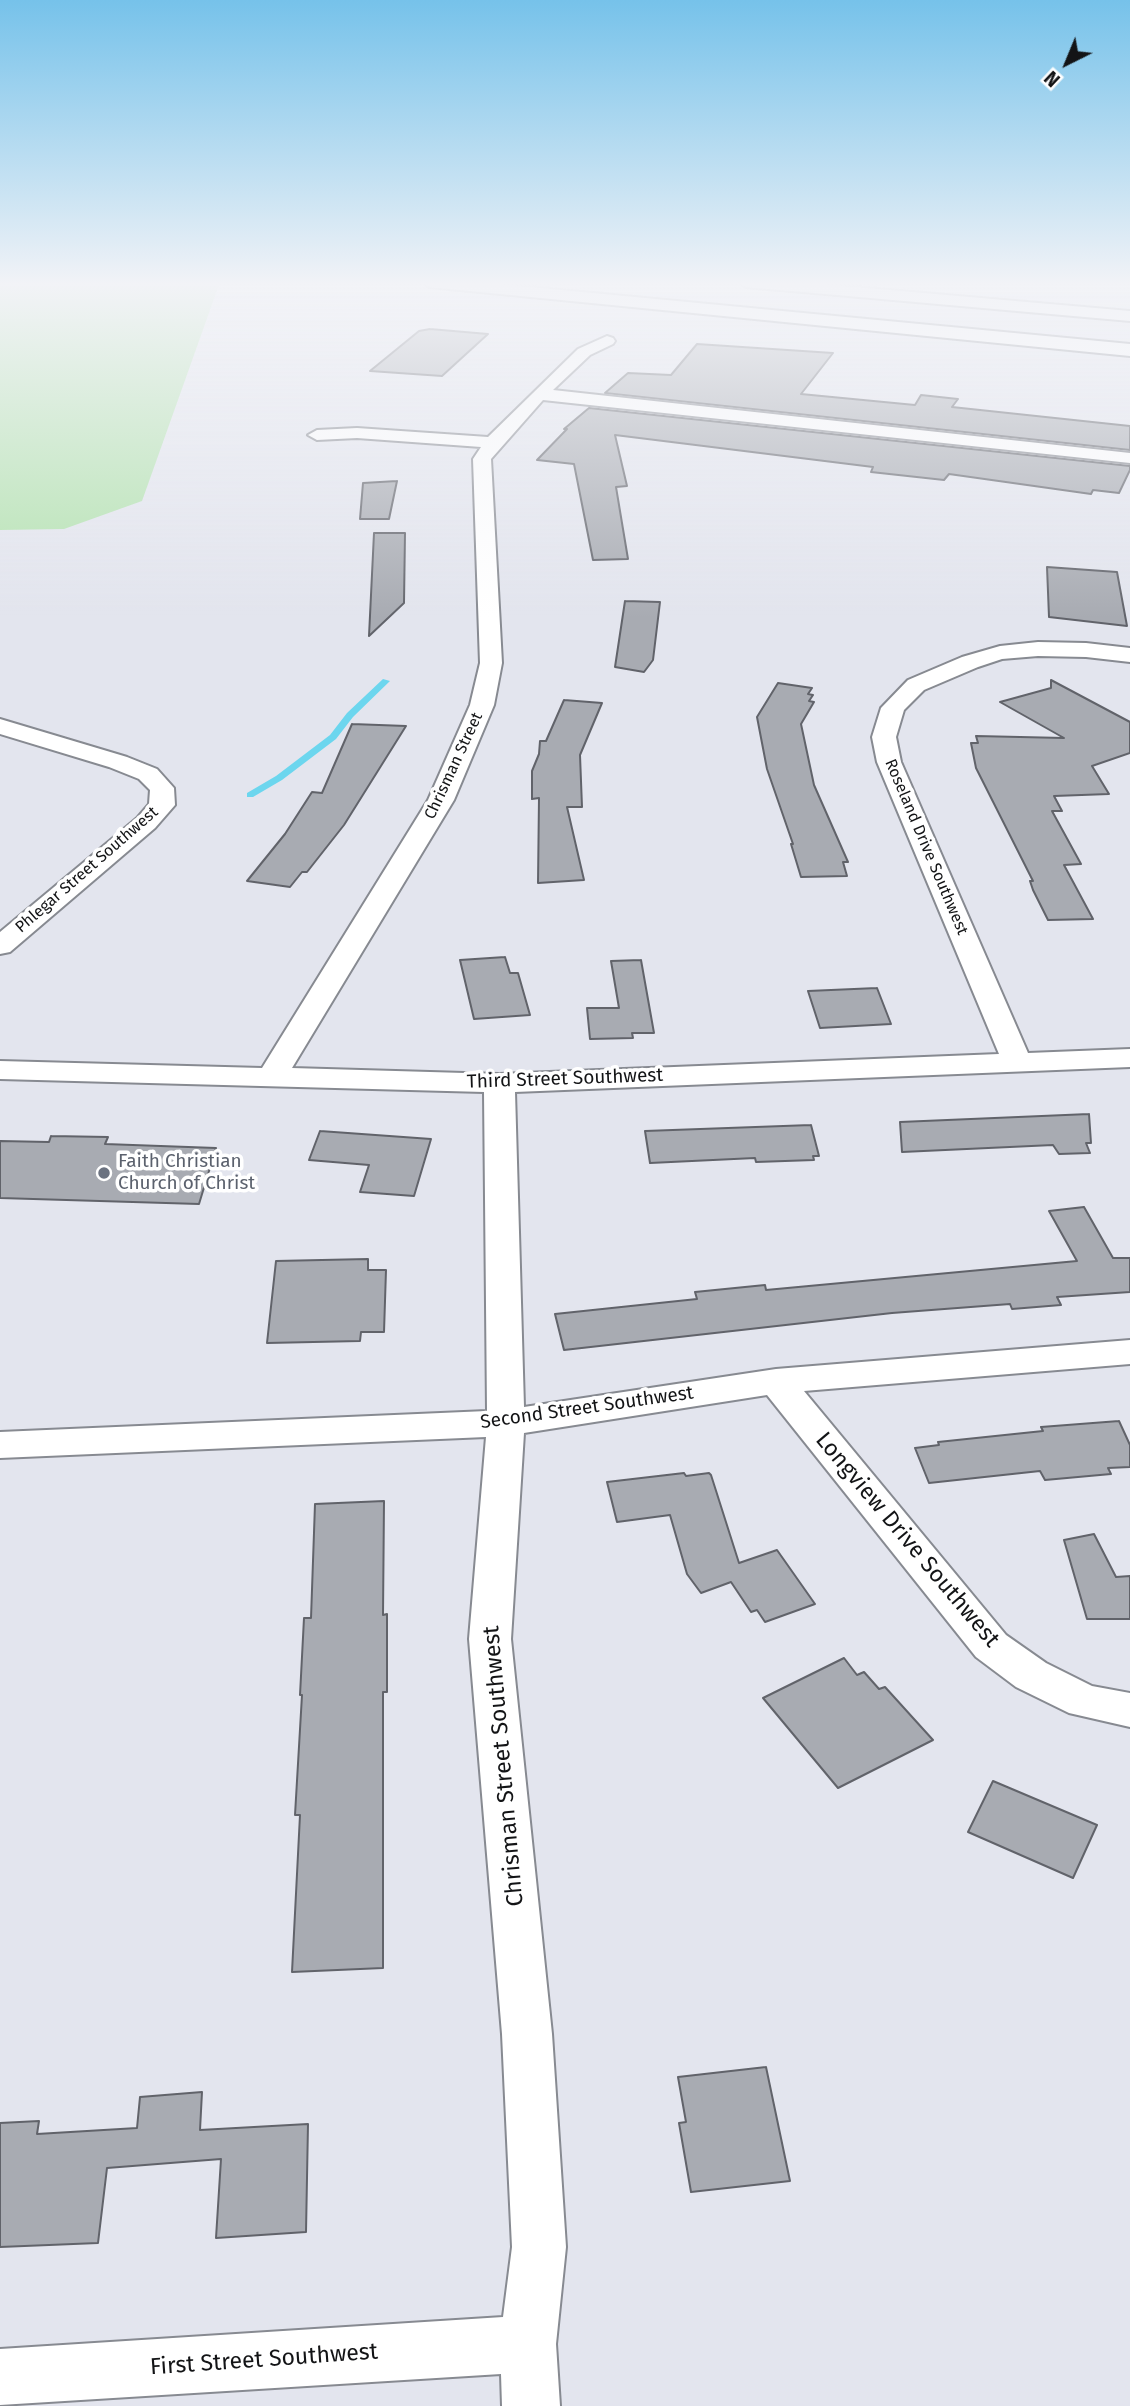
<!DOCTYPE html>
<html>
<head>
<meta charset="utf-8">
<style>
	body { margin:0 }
	#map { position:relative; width:1130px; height:2406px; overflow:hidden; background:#e3e5ee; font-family:"Fira Sans",sans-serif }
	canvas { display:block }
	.north { position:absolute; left:1032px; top:28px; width:70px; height:70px; -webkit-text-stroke:5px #fff; paint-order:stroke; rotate:223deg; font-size:19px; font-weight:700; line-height:28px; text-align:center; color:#131416 }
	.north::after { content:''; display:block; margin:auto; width:24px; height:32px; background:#131416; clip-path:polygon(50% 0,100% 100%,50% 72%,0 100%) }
</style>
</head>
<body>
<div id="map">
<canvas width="1130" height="2406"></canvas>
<div class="north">N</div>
</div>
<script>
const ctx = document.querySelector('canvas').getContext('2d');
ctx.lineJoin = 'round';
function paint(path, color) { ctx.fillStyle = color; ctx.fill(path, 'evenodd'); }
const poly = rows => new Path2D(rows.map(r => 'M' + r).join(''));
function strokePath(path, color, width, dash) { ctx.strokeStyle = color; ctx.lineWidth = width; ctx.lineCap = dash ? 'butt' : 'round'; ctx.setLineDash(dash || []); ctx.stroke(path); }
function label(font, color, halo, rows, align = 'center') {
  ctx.font = font + ' "Fira Sans",sans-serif'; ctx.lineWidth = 7; ctx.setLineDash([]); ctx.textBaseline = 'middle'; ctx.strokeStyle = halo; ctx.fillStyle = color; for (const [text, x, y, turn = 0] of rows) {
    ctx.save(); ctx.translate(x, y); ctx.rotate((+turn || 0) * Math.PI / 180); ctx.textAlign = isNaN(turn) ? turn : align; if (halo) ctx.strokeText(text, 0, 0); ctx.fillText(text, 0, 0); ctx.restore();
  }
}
paint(poly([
	[0,282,220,282,142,501,64,529,0,530]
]), '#b2e2ae');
paint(poly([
	[383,679,390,681,353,717,336,739,282,780,253,797,247,797,247,793,276,776,330,735,347,713,383,679]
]), '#6cd6ee');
const building = poly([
	[430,329,488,334,442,376,370,371,419,331,430,329],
	[697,344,833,353,801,394,915,405,921,395,958,399,952,407,1130,426,1130,450,605,393,628,373,671,375,697,344],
	[589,408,1130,466,1130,470,1119,493,1093,490,1091,494,949,474,944,480,871,472,873,467,615,435,627,486,616,487,628,559,593,560,574,464,537,460,567,429,564,429,589,408],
	[397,481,389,519,360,519,363,483,397,481],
	[374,533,405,533,404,603,369,636,374,533],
	[1047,567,1117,572,1127,626,1049,617,1047,567],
	[625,601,660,602,653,660,644,672,615,667,625,601],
	[1051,680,1130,722,1130,753,1092,766,1109,794,1054,796,1062,811,1052,811,1081,864,1064,865,1093,919,1048,920,1033,890,1030,881,1033,881,976,768,971,743,978,743,976,736,1064,738,1000,702,1051,688,1051,680],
	[778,683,812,688,808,694,813,695,809,701,814,702,801,724,814,785,848,862,843,862,847,876,801,877,791,844,793,844,767,769,757,717,778,683],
	[564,700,602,703,580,755,582,807,567,807,584,880,538,883,539,798,532,799,532,771,539,754,540,741,546,741,564,700],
	[352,724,406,726,344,825,307,872,302,872,290,887,247,881,285,834,312,792,322,793,352,724],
	[505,957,510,973,518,973,530,1015,474,1019,460,960,505,957],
	[641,960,654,1033,632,1033,633,1038,590,1039,587,1008,619,1008,611,961,641,960],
	[877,988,891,1024,820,1028,808,991,877,988],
	[1089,1114,1091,1143,1086,1143,1090,1153,1059,1154,1053,1145,902,1152,900,1122,1089,1114],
	[811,1125,819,1156,813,1156,814,1160,756,1162,755,1158,650,1163,645,1131,811,1125],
	[320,1131,431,1139,414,1196,360,1192,369,1165,309,1160,320,1131],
	[51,1136,108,1137,105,1144,216,1148,199,1204,0,1198,0,1141,49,1142,51,1136],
	[1084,1207,1113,1258,1130,1258,1130,1292,1057,1297,1061,1305,1012,1309,1010,1304,892,1313,564,1350,555,1314,697,1299,695,1292,765,1285,766,1290,1077,1261,1049,1211,1084,1207],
	[368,1259,368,1270,386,1270,384,1332,361,1332,360,1341,267,1343,276,1261,368,1259],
	[1119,1421,1130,1445,1130,1467,1108,1468,1111,1474,1045,1480,1040,1471,929,1483,915,1448,939,1445,938,1442,1043,1431,1041,1427,1119,1421],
	[684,1473,686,1476,709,1473,711,1475,739,1563,777,1550,815,1604,765,1622,757,1610,751,1612,731,1582,701,1593,687,1574,670,1515,617,1522,607,1482,684,1473],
	[384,1501,383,1615,387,1614,387,1692,383,1692,383,1968,292,1972,300,1815,295,1815,302,1695,300,1695,304,1618,311,1618,315,1504,384,1501],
	[1094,1534,1116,1577,1130,1576,1130,1619,1087,1619,1064,1540,1094,1534],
	[844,1658,857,1675,864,1672,879,1689,885,1687,933,1740,838,1788,763,1698,844,1658],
	[993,1781,1097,1825,1073,1878,968,1832,993,1781],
	[766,2067,790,2181,691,2192,679,2123,686,2122,678,2077,766,2067],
	[202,2092,200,2130,308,2124,306,2232,216,2238,221,2159,107,2168,98,2243,0,2247,0,2123,39,2121,37,2134,137,2128,140,2097,202,2092]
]);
paint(building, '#a8abb2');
strokePath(building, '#61636a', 2);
const street = poly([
	[607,336,613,338,615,341,613,344,590,355,553,390,1130,453,1130,463,543,400,491,459,502,663,494,705,454,800,292,1068,499,1074,999,1054,877,762,872,737,881,708,908,680,962,657,1000,646,1038,642,1086,643,1130,648,1130,662,1086,657,1038,656,1002,659,978,667,924,690,904,710,896,737,901,762,1028,1053,1130,1049,1130,1067,515,1092,524,1407,776,1369,1130,1340,1130,1364,804,1391,1006,1635,1046,1663,1092,1686,1130,1693,1130,1727,1069,1713,1016,1687,976,1657,767,1395,524,1433,511,1639,552,2034,566,2247,556,2344,560,2406,502,2406,501,2374,0,2405,0,2349,503,2317,512,2247,502,2034,469,1639,486,1437,0,1458,0,1432,487,1411,484,1092,0,1079,0,1061,262,1068,428,800,470,705,480,663,473,459,481,447,357,438,317,440,308,435,317,430,357,428,488,437,578,349,607,336],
	[0,719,127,757,157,769,174,788,175,805,155,828,10,952,0,954,0,932,137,818,149,804,150,790,139,779,109,767,0,734,0,719]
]);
const highway = poly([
	[421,282,477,282,1130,344,1130,356,429,287,421,282],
	[738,282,798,282,1130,311,1130,321,746,287,738,282]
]);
strokePath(street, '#878a91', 4);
strokePath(highway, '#878a91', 4);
paint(street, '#fff');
paint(highway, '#fff');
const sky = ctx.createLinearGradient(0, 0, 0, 618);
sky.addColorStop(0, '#76c2ea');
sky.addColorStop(0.46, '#f2f3f7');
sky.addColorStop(1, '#f2f3f700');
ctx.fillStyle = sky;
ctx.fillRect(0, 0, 1130, 618);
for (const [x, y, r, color] of [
	[104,1173,7,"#6b7280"]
]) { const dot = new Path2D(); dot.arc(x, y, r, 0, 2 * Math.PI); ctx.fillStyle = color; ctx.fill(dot); strokePath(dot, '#fff', 2.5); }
label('16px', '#131416', '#fff', [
	["Chrisman Street",454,766,-65],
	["Roseland Drive Southwest",926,847,67],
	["Phlegar Street Southwest",87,870,-41]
]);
label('19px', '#131416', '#fff', [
	["Third Street Southwest",565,1079,-2],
	["Second Street Southwest",587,1408,-8]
]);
label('19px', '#5b616d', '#fff', [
	["Faith Christian",118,1162],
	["Church of Christ",118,1184]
], 'left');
label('23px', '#131416', '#fff', [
	["Longview Drive Southwest",907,1540,50],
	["Chrisman Street Southwest",504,1766,-95],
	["First Street Southwest",264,2360,-4]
]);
</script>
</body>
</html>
